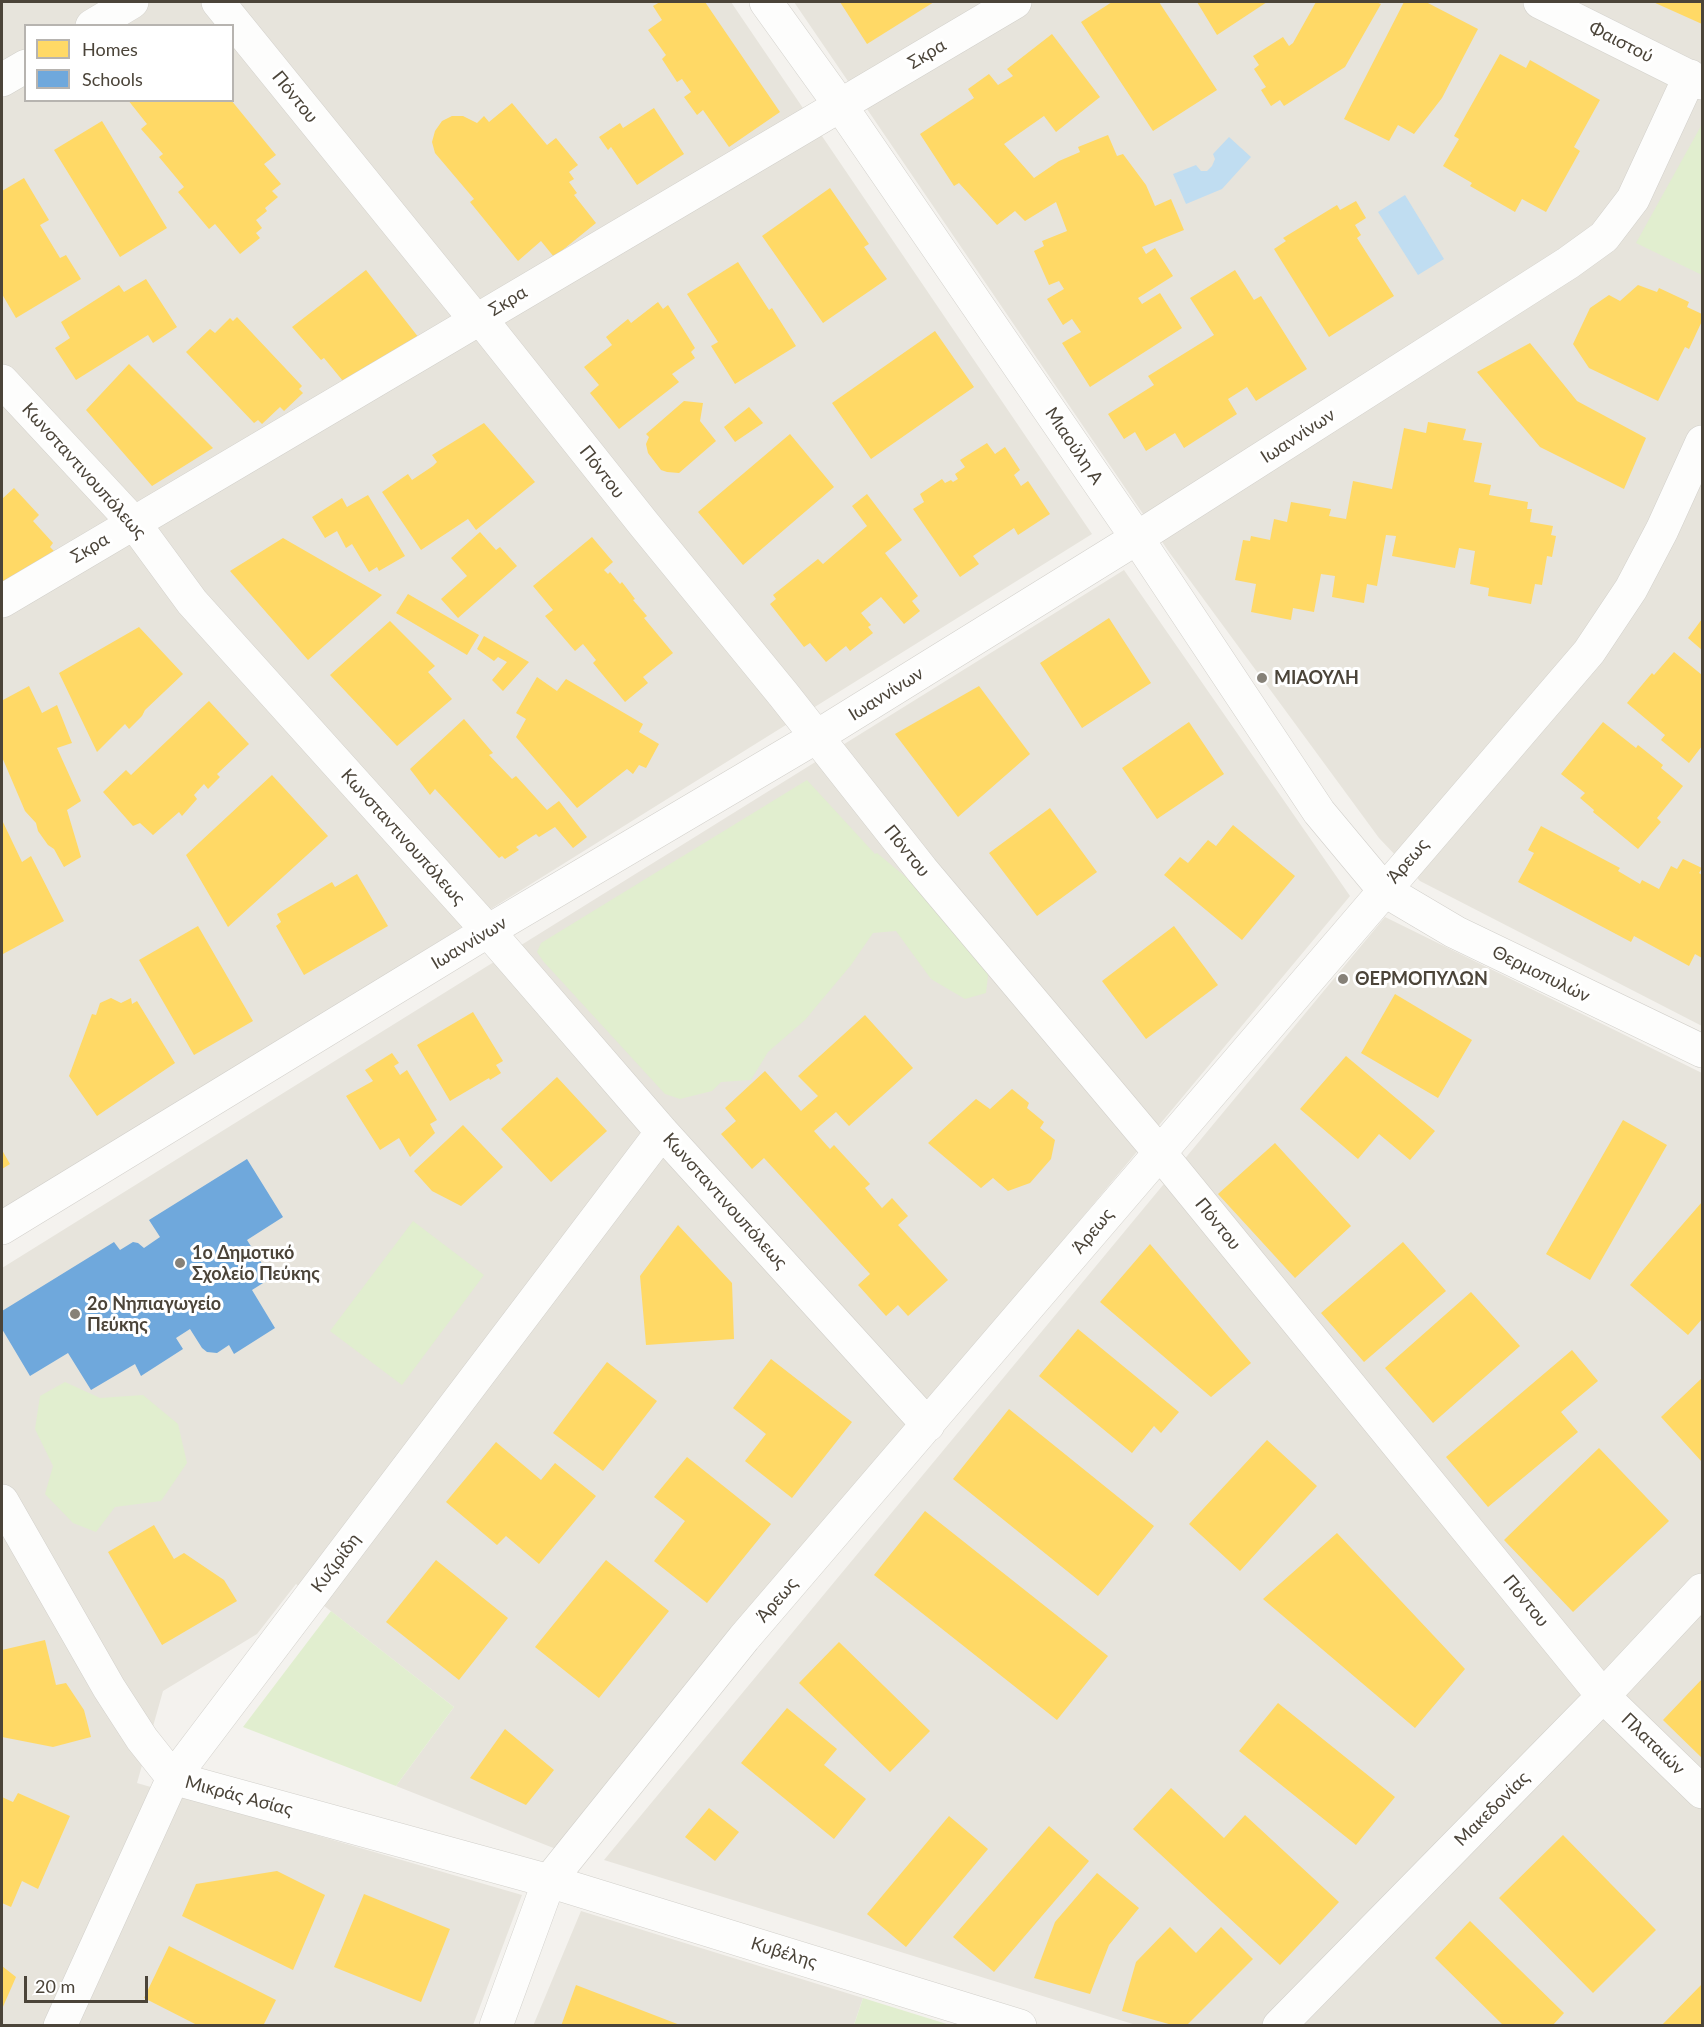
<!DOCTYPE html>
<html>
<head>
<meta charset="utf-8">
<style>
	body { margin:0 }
	#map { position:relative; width:1704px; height:2027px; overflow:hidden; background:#f4f2ee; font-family:Lato,sans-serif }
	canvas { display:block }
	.frame { position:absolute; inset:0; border:3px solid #4b4439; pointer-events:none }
	.legend { position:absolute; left:24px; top:24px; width:210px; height:78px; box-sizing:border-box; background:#fff; border:2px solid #b7b4b0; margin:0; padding:8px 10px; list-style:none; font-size:18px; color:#4b4439 }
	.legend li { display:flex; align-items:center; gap:12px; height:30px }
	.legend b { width:30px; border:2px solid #b7b4b0 }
	.scale { position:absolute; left:24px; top:1976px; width:124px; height:27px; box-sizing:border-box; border:3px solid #4b4439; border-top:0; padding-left:8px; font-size:18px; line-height:21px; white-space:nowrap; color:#4b4439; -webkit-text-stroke:4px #fff; paint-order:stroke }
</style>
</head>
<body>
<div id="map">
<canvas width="1704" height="2027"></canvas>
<div class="frame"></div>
<ul class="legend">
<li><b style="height:16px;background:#ffd966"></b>Homes</li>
<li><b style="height:16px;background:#6fa8dc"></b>Schools</li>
</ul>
<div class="scale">20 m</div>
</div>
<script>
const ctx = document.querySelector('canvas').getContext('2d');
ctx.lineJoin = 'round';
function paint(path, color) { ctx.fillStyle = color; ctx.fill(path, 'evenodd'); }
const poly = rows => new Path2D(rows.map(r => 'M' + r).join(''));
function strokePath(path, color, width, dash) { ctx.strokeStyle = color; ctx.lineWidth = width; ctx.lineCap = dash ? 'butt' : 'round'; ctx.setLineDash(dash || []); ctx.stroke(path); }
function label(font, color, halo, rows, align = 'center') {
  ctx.font = font + ' Lato,sans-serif'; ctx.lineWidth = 6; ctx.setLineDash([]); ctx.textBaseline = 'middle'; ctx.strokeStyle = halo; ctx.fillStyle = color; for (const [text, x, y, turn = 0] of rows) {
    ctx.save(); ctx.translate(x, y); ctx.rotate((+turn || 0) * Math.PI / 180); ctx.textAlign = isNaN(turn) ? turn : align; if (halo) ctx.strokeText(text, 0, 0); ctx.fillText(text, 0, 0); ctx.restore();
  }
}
paint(poly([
	[2,2,731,2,1092,534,2,1214],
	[26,26,232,26,232,100,26,100],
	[794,2,1702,2,1702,1026,1420,881,1379,838,1169,552],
	[1124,570,1350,896,556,1849,396,1786,454,1707,296,1584,257,1634,163,1691,137,1783,522,1895,473,2025,2,2026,2,1268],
	[1385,917,1702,1073,1702,2025,1136,2025,604,1860],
	[581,1911,863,1998,854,2025,533,2026]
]), '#e7e4dc');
paint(poly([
	[1702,124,1702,275,1636,243],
	[807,780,875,854,877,853,907,878,989,967,986,993,965,999,931,979,896,931,873,933,851,965,805,1020,768,1052,751,1080,721,1082,712,1091,680,1099,665,1094,543,961,537,952,541,943],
	[413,1221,484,1275,402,1385,330,1331],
	[65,1382,100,1398,143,1395,178,1424,187,1463,161,1501,115,1507,96,1532,73,1523,45,1494,53,1466,35,1429,40,1396],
	[331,1611,454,1707,396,1786,243,1727],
	[863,1998,950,2025,854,2025]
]), '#e1eecf');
paint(poly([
	[1229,137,1251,157,1222,189,1186,204,1173,174,1196,165,1201,171,1207,171,1212,166,1215,159,1213,154],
	[1405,195,1444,259,1418,275,1378,212]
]), '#c0ddf1');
paint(poly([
	[660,2,705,2,780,112,729,147,703,110,697,115,684,97,691,92,682,79,677,82,662,59,666,55,648,30,662,20,653,6],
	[840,2,934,2,867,44],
	[1112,2,1159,2,1217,90,1153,131,1081,22],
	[1197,2,1267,2,1217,35],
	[1316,2,1376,2,1381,4,1345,67,1284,106,1280,100,1271,106,1261,90,1266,87,1254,69,1259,65,1253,56,1283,37,1289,46,1293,43],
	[1404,2,1426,2,1478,29,1442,98,1414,134,1398,125,1389,141,1344,119],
	[1653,2,1702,2,1702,24],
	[1052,34,1100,97,1056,132,1044,116,1004,144,1034,178,1059,161,1080,152,1078,147,1108,135,1117,156,1123,154,1146,185,1155,206,1171,199,1184,230,1142,247,1146,254,1155,248,1173,276,1138,298,1142,304,1160,293,1182,328,1090,387,1062,343,1081,332,1072,319,1063,325,1047,299,1064,289,1059,281,1049,285,1034,251,1044,246,1042,241,1067,231,1056,202,1025,221,1015,211,997,225,959,183,954,186,920,134,974,98,968,89,989,74,998,85,1013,76,1007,69],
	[1500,54,1526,68,1530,60,1600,100,1574,147,1580,151,1546,212,1522,199,1515,212,1470,186,1472,183,1443,166,1459,139,1454,136],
	[128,100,231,100,276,155,264,164,281,184,272,191,278,197,265,208,267,211,256,220,262,228,256,233,260,238,240,254,215,224,209,229,178,192,184,187,159,157,163,154,141,129,147,124],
	[512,103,547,145,556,138,578,165,569,172,574,179,569,182,577,193,574,195,596,223,554,257,541,241,518,261,470,202,474,199,435,153,432,142,435,131,442,121,452,116,463,116,477,123,484,116,489,122],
	[654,108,684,154,637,185,611,147,608,150,599,137,620,123,623,128],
	[102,121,167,228,120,257,54,150],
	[24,178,49,220,40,225,60,258,66,255,81,279,16,318,2,294,2,191],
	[830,188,869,244,864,247,887,279,823,323,762,236],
	[1356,201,1366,218,1355,225,1361,235,1357,238,1394,296,1329,337,1274,249,1286,241,1283,238,1337,205,1340,210],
	[738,262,769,310,772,308,796,346,735,384,711,346,718,342,687,294],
	[366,270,426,347,352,392,324,358,321,360,292,327],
	[1235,270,1254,300,1261,296,1307,369,1256,401,1247,387,1228,399,1237,414,1184,448,1175,433,1146,451,1135,432,1124,439,1108,414,1154,385,1148,376,1214,335,1190,298],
	[146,279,177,327,153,343,148,335,76,380,55,348,70,338,61,322,119,285,124,292],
	[1638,285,1657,292,1659,288,1689,302,1687,307,1702,314,1702,321,1689,349,1685,347,1658,401,1589,368,1573,344,1590,308,1609,295,1620,301],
	[658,302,663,309,668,305,695,348,691,352,695,358,672,374,679,382,619,429,590,393,599,385,584,367,612,345,606,337,628,319,631,323],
	[237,317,302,386,299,389,303,393,284,411,280,407,262,424,258,420,254,423,186,352,210,329,215,333,230,318,233,321],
	[935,331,974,387,871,459,832,403],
	[1530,343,1577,401,1646,438,1624,489,1540,447,1477,372],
	[129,364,213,448,152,486,86,410],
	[684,401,703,403,700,421,716,441,679,473,667,472,661,470,648,453,646,444,649,437,646,434],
	[749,407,763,423,735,442,724,427],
	[1428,422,1466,429,1463,440,1482,443,1474,482,1491,485,1489,495,1528,502,1527,509,1532,509,1530,522,1553,526,1551,535,1556,536,1552,557,1547,556,1542,585,1535,584,1531,604,1488,596,1489,588,1470,584,1475,551,1459,548,1455,568,1392,556,1396,536,1386,535,1377,586,1367,584,1364,603,1332,597,1335,576,1321,574,1314,612,1293,608,1291,620,1251,612,1256,584,1235,580,1243,540,1250,541,1251,536,1270,540,1274,519,1287,522,1291,502,1331,509,1329,516,1346,519,1353,481,1392,489,1404,428,1426,433],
	[484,423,535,482,476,530,468,519,421,550,382,492,408,474,412,480,433,466,437,462,432,455],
	[790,434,834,487,743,565,698,512],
	[987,443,995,454,1005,447,1020,470,1014,475,1021,486,1028,481,1050,514,1018,535,1014,528,973,556,979,564,960,577,913,509,924,502,920,494,942,479,945,483,951,480,953,482,958,479,955,474,965,467,960,460],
	[14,488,39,515,33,521,53,543,50,547,56,553,2,589,2,499],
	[867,494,902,540,885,553,918,596,912,601,920,611,904,624,881,597,861,613,871,625,868,627,873,633,850,651,846,646,826,662,810,643,804,647,770,604,776,599,773,595,818,559,823,564,867,526,852,506],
	[368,495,405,556,379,571,377,567,369,572,352,544,346,548,337,531,325,538,312,517,342,498,347,507],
	[480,532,496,550,500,547,517,566,458,618,441,599,467,576,451,558],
	[592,537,613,562,604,570,608,574,610,572,620,584,622,582,635,599,633,600,647,616,644,618,673,653,643,677,648,683,625,702,593,663,596,660,583,644,575,651,545,616,553,610,533,586],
	[283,538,382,595,308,660,230,571],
	[408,594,479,635,467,655,396,613],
	[1109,618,1151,683,1082,728,1040,663],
	[1702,619,1702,650,1688,638],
	[390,621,435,666,428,672,452,699,397,746,330,675],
	[139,627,183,674,145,710,142,716,129,729,125,724,97,752,59,673],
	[484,636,529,662,503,691,492,680,507,662,498,657,494,661,477,649],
	[1674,652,1702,675,1702,746,1689,763,1661,740,1665,735,1627,703,1652,673,1654,675],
	[537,677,557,691,566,679,643,724,639,732,659,744,646,768,639,765,633,774,627,769,577,808,516,737,526,719,516,713],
	[29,686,42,713,57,705,72,743,57,748,81,801,67,810,81,857,64,867,54,849,48,845,38,831,36,823,25,811,2,757,3,700],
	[979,686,1030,754,958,817,895,734],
	[209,701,249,744,217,774,220,777,208,789,204,784,194,795,197,799,182,816,179,812,153,835,140,823,133,826,103,792,126,770,131,775],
	[464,719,493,753,489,755,512,779,516,776,547,810,559,801,587,837,573,848,555,827,539,837,536,834,516,847,519,850,505,859,502,856,499,858,435,789,430,795,410,769],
	[1189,722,1224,774,1157,819,1122,768],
	[1603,722,1636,748,1638,745,1663,765,1661,768,1683,786,1657,818,1661,822,1638,849,1593,812,1594,810,1580,798,1585,793,1561,774],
	[272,775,328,836,228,927,186,855],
	[1050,808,1097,872,1037,916,989,853],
	[2,820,22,862,31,856,64,921,3,954,2,951],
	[1233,825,1295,876,1242,940,1164,875,1180,857,1188,863,1208,840,1216,846],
	[1541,826,1620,868,1618,871,1640,884,1642,880,1659,889,1671,866,1677,869,1683,859,1702,868,1699,873,1702,875,1702,958,1695,954,1689,966,1634,936,1631,942,1518,882,1534,853,1528,850],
	[357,874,388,926,304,975,276,926,281,922,277,914,332,882,335,887],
	[198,926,253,1021,194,1055,139,960],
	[1174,926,1218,985,1146,1039,1102,981],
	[1395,994,1472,1040,1438,1098,1361,1053],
	[111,998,121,1003,131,998,132,1004,137,1001,175,1063,97,1116,69,1076,92,1014,96,1015,100,1003],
	[473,1012,503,1061,496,1065,501,1073,490,1080,489,1078,450,1101,417,1045],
	[865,1015,913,1068,849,1126,836,1112,814,1131,830,1149,834,1145,870,1184,865,1188,882,1208,892,1198,908,1216,898,1225,948,1280,908,1316,898,1305,886,1316,858,1285,870,1274,764,1158,752,1169,721,1134,736,1121,725,1108,765,1071,801,1111,818,1096,798,1076],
	[392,1053,399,1063,394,1066,400,1075,407,1070,437,1120,430,1124,435,1133,410,1157,399,1138,380,1150,346,1096,373,1081,365,1070],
	[1346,1056,1435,1131,1410,1160,1379,1134,1358,1159,1300,1109],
	[557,1077,607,1131,551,1182,501,1129],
	[1012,1089,1029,1103,1027,1108,1044,1122,1040,1128,1055,1140,1051,1159,1030,1183,1008,1191,993,1178,981,1188,928,1143,976,1099,990,1109],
	[1623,1120,1667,1145,1590,1280,1546,1254],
	[463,1125,503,1167,461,1206,432,1191,414,1171],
	[1275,1143,1351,1226,1295,1278,1218,1194],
	[2,1150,10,1164,2,1169],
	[1702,1202,1702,1319,1688,1335,1630,1285],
	[678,1225,732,1283,734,1339,646,1345,640,1276],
	[1403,1242,1446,1291,1364,1362,1321,1313],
	[1150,1244,1251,1363,1211,1397,1100,1302],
	[1471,1292,1520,1346,1433,1423,1385,1368],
	[1078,1329,1179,1412,1161,1433,1154,1426,1132,1453,1039,1376],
	[1572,1350,1598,1381,1561,1412,1578,1432,1488,1507,1446,1457],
	[771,1359,852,1422,792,1498,745,1461,766,1434,733,1408],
	[607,1362,657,1401,603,1471,553,1433],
	[1702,1378,1702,1462,1661,1417],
	[1009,1409,1154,1526,1098,1596,953,1479],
	[1267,1440,1317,1486,1240,1571,1189,1524],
	[496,1442,541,1480,555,1463,596,1496,539,1564,506,1536,497,1545,446,1502],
	[1599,1448,1669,1521,1573,1612,1504,1540],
	[687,1457,771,1524,707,1603,654,1561,685,1521,654,1497],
	[925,1511,1108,1656,1057,1720,874,1575],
	[154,1525,174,1559,184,1553,224,1580,237,1601,162,1645,108,1552],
	[1337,1533,1465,1669,1415,1728,1263,1599],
	[436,1560,508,1618,459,1680,386,1622],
	[606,1560,669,1611,599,1698,535,1647],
	[45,1640,56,1685,66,1683,84,1710,91,1737,53,1747,2,1737,2,1650],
	[839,1642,930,1731,890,1772,799,1683],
	[1702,1679,1702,1758,1663,1720],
	[1278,1703,1395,1797,1356,1845,1239,1751],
	[787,1708,837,1749,824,1765,866,1799,834,1839,741,1763],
	[505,1729,554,1770,526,1805,470,1778],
	[1171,1788,1224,1838,1245,1815,1339,1902,1280,1965,1133,1829],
	[18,1793,70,1816,38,1889,22,1881,11,1907,2,1903,2,1797,13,1802],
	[709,1808,739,1832,715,1861,685,1837],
	[949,1816,988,1849,906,1947,867,1914],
	[1049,1826,1089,1861,994,1972,953,1937],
	[1563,1835,1656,1930,1593,1993,1499,1898],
	[277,1871,325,1895,293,1970,182,1916,196,1884],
	[1097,1873,1139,1908,1109,1945,1090,1994,1034,1978,1055,1922],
	[364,1894,450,1929,421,2002,334,1967],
	[1470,1921,1564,2013,1552,2026,1504,2026,1435,1958],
	[1170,1927,1196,1953,1221,1927,1253,1959,1186,2026,1176,2026,1122,2011,1136,1962],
	[169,1946,276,2000,263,2026,199,2026,144,1998],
	[2,1966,16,1977,2,2009],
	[1702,1984,1702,2026,1661,2026],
	[576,1985,680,2025,680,2026,561,2026]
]), '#ffd966');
paint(poly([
	[247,1159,283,1217,247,1240,271,1278,252,1290,275,1328,234,1354,229,1345,217,1353,207,1352,202,1348,190,1329,176,1338,183,1349,141,1376,135,1364,91,1390,68,1353,30,1376,2,1329,2,1311,114,1242,120,1250,133,1242,138,1243,144,1248,160,1237,149,1220]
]), '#6fa8dc');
const minor = poly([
	[218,2,470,313,480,318,643,523,783,694,922,870,1160,1153,1603,1696,1702,1792],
	[766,2,840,105,1137,538,1319,812,1384,890,1455,932,1702,1051],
	[1540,2,1702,83],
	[92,26,132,2],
	[2,80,26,66],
	[2,381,134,523,192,602,488,931,662,1132,928,1425],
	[2,601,1015,2],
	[2,1228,488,931,816,737,1137,538,1568,263,1604,237,1633,199,1690,76],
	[2,1501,109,1688,142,1739,173,1778,549,1881,1020,2026],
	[60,2026,173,1778,662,1132],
	[496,2026,549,1881,744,1638,1589,652,1631,589,1662,530,1702,442],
	[1279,2026,1603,1696,1702,1590]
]);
strokePath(minor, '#d2d0cb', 34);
strokePath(minor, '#fdfdfc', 33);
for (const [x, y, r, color] of [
	[1262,678,6,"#868178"],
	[1343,979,6,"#868178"],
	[180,1263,6,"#868178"],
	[75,1314,6,"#868178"]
]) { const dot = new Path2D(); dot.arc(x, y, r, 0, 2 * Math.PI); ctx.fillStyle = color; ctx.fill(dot); strokePath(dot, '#fff', 2); }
label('18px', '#4b4439', '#fff', [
	["Φαιστού",1621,42,27],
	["Σκρα",927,54,-31],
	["Πόντου",295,97,51],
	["Σκρα",508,301,-31],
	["Ιωαννίνων",1298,436,-33],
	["Μιαούλη Α",1074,446,56],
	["Κωνσταντινουπόλεως",84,471,48],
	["Πόντου",602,472,52],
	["Σκρα",90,548,-31],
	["Ιωαννίνων",886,694,-32],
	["Κωνσταντινουπόλεως",403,837,48],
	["Πόντου",907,851,51],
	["Άρεως",1408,861,-49],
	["Ιωαννίνων",469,943,-31],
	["Θερμοπυλών",1541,974,26],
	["Κωνσταντινουπόλεως",725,1201,48],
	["Πόντου",1218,1224,51],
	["Άρεως",1093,1231,-50],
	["Κυζιρίδη",336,1563,-53],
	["Άρεως",777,1600,-49],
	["Πόντου",1526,1601,51],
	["Πλαταιών",1653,1744,44],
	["Μικράς Ασίας",239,1796,15],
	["Μακεδονίας",1492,1809,-45],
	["Κυβέλης",784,1953,17]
]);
label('bold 18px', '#4b4439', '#fff', [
	["ΜΙΑΟΥΛΗ",1274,678],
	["ΘΕΡΜΟΠΥΛΩΝ",1355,979],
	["1ο Δημοτικό",192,1253],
	["Σχολείο Πεύκης",192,1274],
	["2ο Νηπιαγωγείο",87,1304],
	["Πεύκης",87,1325]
], 'left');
</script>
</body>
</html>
